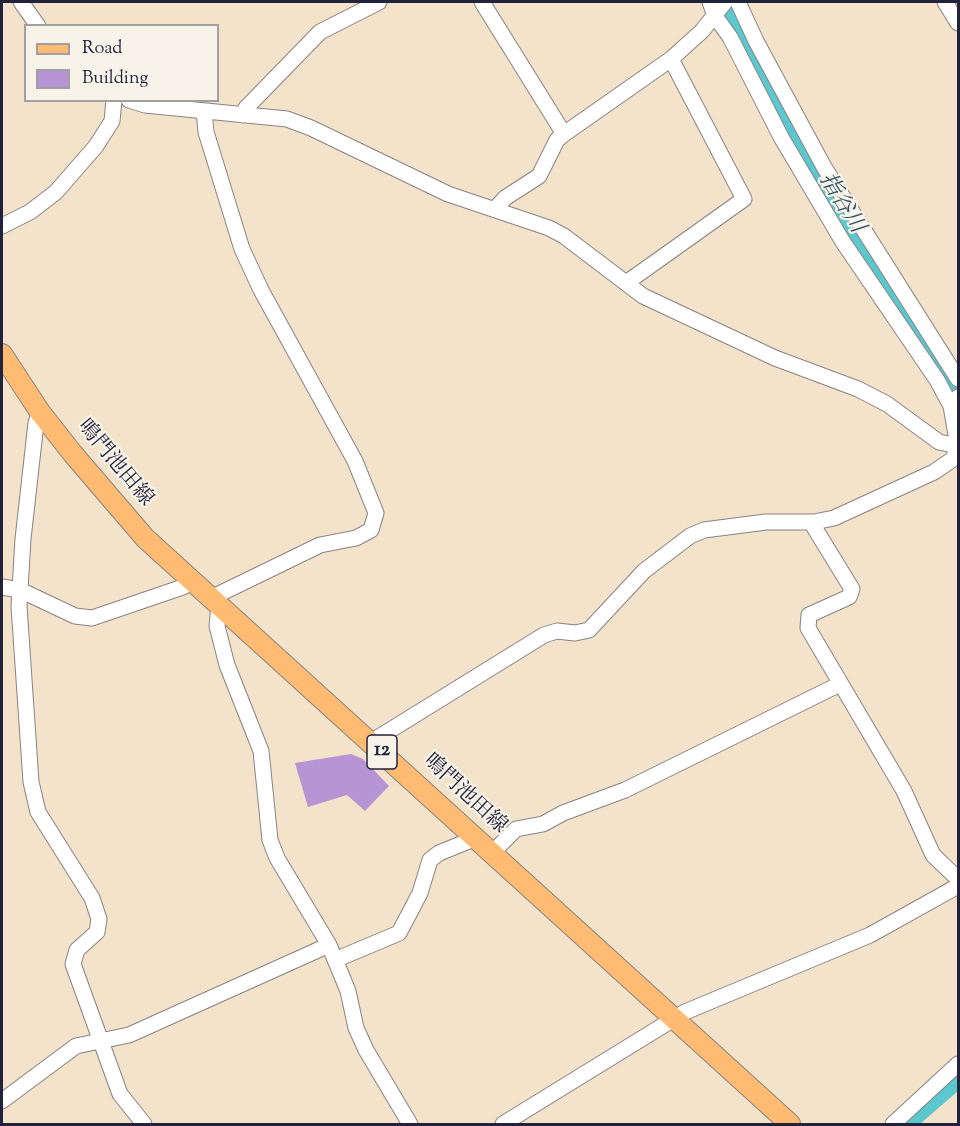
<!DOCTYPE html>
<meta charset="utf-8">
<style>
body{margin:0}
#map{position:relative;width:960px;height:1126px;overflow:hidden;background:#f3e3ca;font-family:"Sorts Mill Goudy",serif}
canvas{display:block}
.frame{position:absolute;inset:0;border:3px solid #22223b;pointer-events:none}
.legend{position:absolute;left:24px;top:24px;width:195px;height:78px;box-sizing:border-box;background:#f7f3e8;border:2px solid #a29fa3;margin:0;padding:8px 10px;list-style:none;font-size:18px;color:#22223b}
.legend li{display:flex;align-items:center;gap:12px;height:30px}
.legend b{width:30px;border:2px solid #a29fa3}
</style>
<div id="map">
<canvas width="960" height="1126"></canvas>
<div class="frame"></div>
<ul class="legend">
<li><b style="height:8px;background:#ffbb71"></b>Road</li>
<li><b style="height:16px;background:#b794d3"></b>Building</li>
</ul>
</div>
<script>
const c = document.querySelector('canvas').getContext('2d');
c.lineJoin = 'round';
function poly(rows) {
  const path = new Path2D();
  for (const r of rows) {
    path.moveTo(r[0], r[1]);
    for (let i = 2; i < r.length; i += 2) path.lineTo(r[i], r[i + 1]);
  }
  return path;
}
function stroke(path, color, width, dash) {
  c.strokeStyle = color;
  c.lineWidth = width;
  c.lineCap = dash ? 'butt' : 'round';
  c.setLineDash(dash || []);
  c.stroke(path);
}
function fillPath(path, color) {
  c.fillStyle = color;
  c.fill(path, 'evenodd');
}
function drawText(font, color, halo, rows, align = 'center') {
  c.font = font + ' "Sorts Mill Goudy","Noto Serif JP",serif';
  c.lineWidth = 4.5;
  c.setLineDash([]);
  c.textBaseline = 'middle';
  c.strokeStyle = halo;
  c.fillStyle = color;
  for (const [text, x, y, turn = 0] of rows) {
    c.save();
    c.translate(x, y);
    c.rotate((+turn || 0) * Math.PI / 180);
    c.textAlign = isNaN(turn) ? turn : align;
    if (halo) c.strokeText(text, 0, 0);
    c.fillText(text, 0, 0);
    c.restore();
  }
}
const river = poly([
 [726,2,783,112,830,192,944,373,958,405],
 [904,1124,958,1077]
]);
const building = poly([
 [351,754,363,759,389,786,365,811,347,795,308,807,295,763]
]);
const minor = poly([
 [21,2,38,26],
 [482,2,564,134],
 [710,2,715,16,730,37,781,137,843,242,937,380,951,406],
 [738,2,756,41,824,167,958,379],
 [945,2,958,23],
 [129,100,145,105,287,119,311,128,448,194,549,228,564,236,643,296,775,358,858,389,887,404,939,442,958,446],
 [204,111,206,132,242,249,261,290,355,461,376,513,371,530,356,538,320,545,211,598],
 [243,115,246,108,320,32,379,2],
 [495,209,505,198,539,176,557,140,564,134,671,59,702,31,725,2],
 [2,226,30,212,56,192,96,146,112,121,114,100],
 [626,283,744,199,671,59],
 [40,412,36,423,23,539,19,606,31,782,38,812,92,898,99,919,97,932,77,950,73,964,120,1094,144,1124],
 [814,522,814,527,852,589,849,597,809,615,808,628,904,791,933,855,958,879],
 [2,587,20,590,75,616,92,618,183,587,191,580],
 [219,606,217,626,227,665,261,751,270,840,277,858,329,945,348,991,356,1028,366,1050,410,1124],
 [371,742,544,635,557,631,575,633,589,630,644,571,690,536,704,530,766,522,814,522,834,518,934,472,953,459,958,446,951,406,958,397],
 [492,853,516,829,543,824,563,813,625,790,840,684],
 [335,960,399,933,420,893,430,860,439,853,476,838],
 [2,1101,76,1046,129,1035,329,945],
 [503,1124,685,1012,870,935,958,886],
 [893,1124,958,1064]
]);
const major = poly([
 [2,354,40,412,73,454,145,538,790,1124]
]);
const shields = [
 [382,752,30]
];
const shieldNames = [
 ["12",382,752]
];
const streetNames = [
 ["鳴門池田線",114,464,50],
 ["鳴門池田線",464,795,43]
];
const waterNames = [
 ["指谷川",840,204,58]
];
stroke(river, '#5bc8cf', 21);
fillPath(building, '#b794d3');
stroke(minor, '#8a8282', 17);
stroke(major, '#8a8282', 22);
stroke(minor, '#fff', 15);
stroke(major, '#ffbb71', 20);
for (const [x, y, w] of shields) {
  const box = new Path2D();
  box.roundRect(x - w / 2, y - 17, w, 34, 4.5);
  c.fillStyle = '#f7f3e8';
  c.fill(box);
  stroke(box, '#22223b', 1.5);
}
drawText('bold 20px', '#22223b', null, shieldNames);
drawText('21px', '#22223b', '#f7f3e8', streetNames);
drawText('italic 22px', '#335467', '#f7f3e8', waterNames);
</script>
